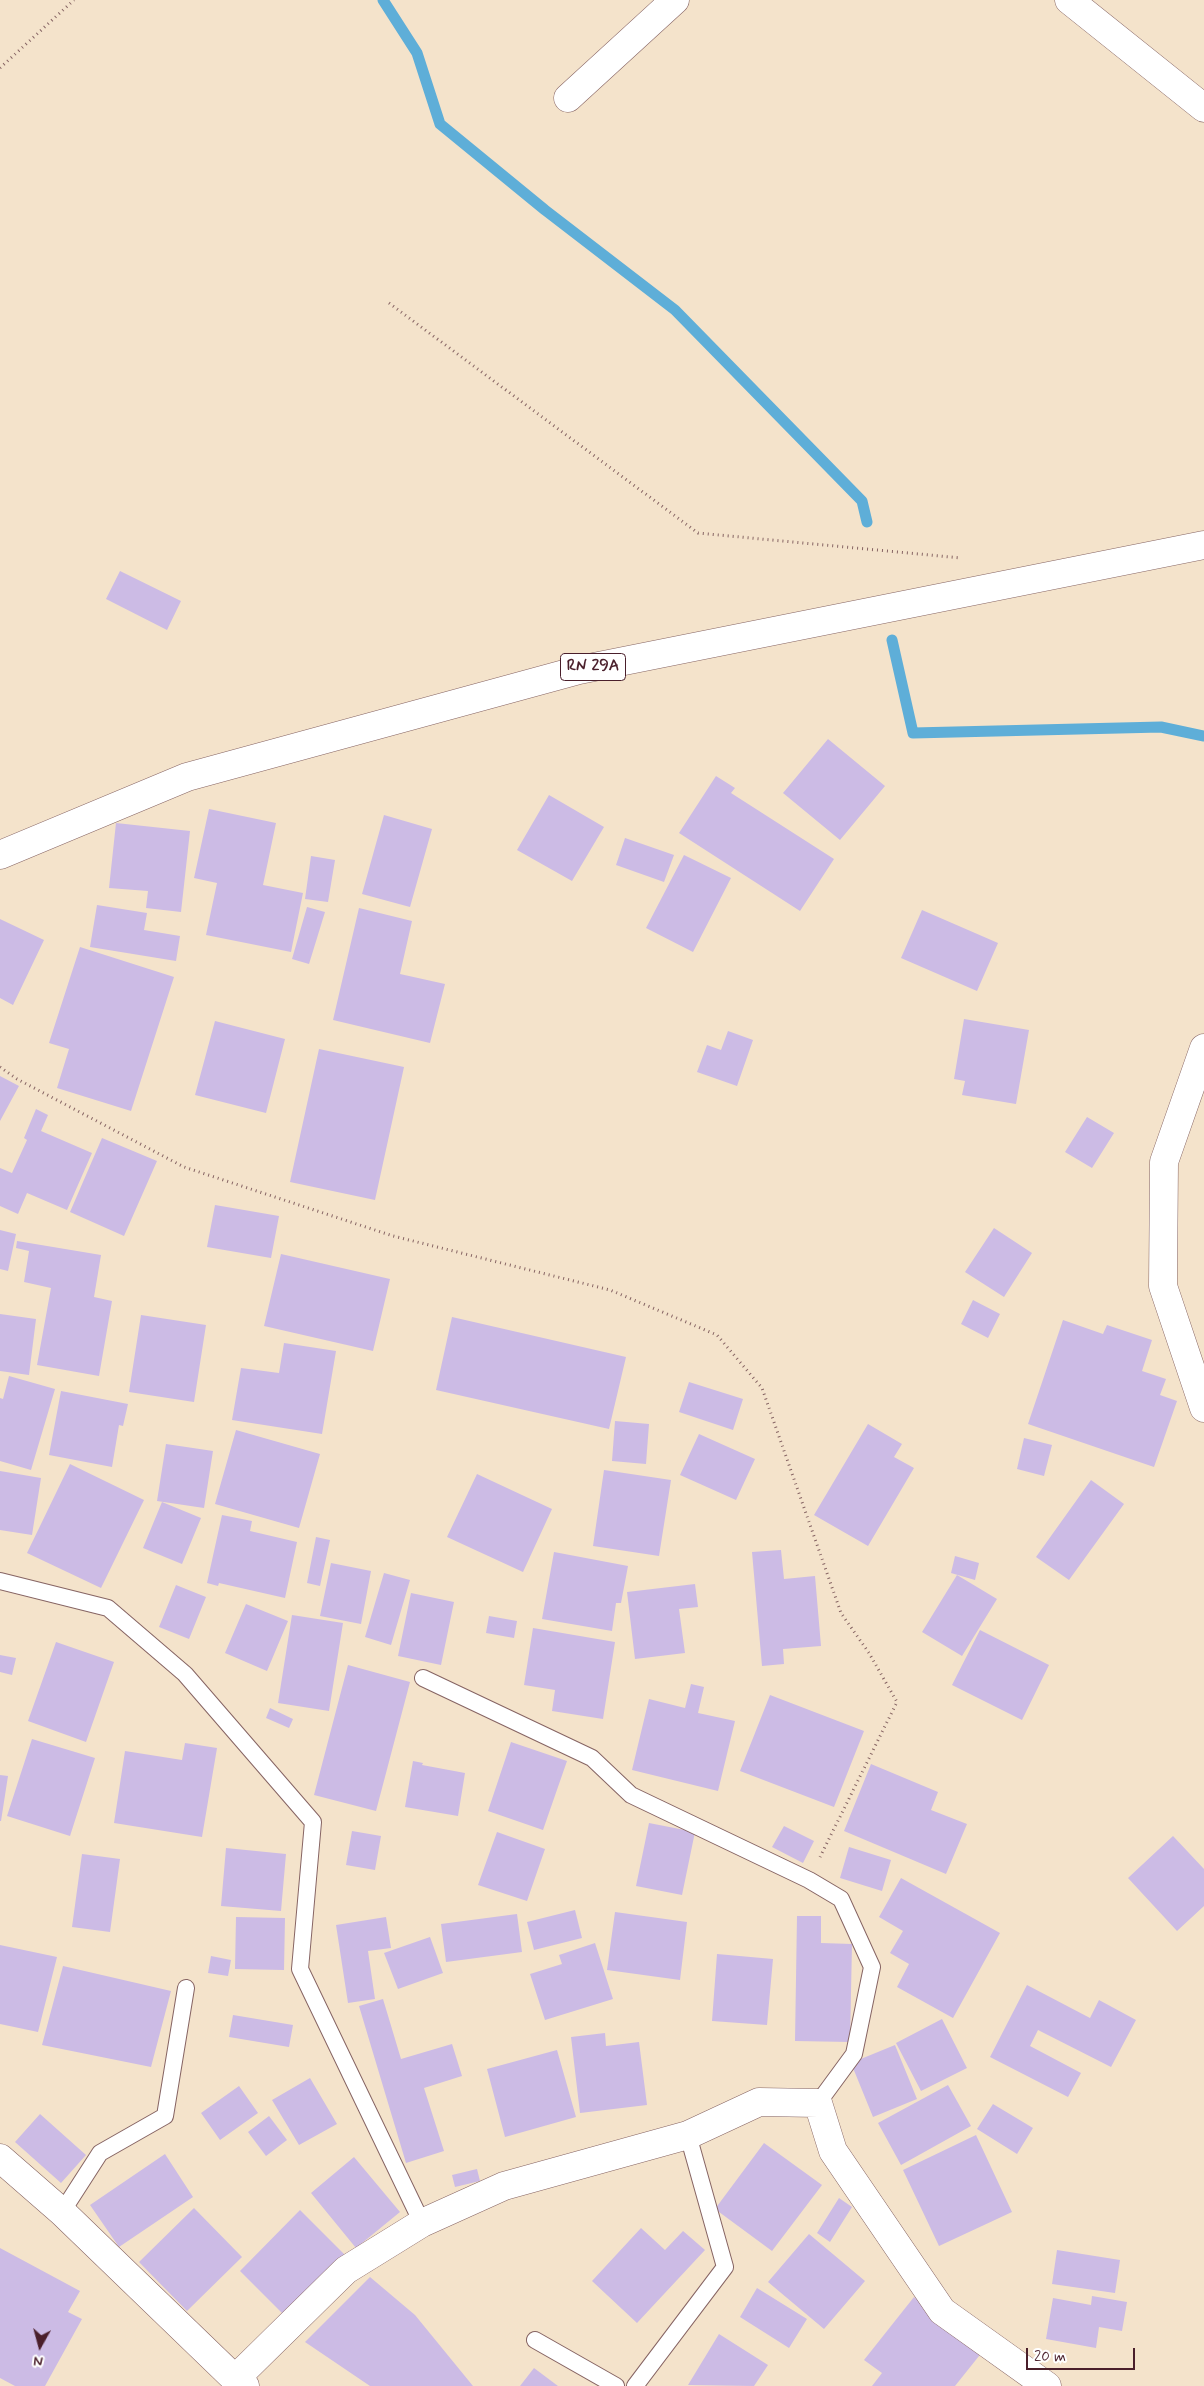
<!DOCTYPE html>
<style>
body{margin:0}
#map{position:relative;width:1204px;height:2386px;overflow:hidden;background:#f4e3cb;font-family:Mynerve,sans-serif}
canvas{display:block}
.north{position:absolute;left:15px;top:2321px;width:50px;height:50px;-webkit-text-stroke:4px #fff;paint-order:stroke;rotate:187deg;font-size:14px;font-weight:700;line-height:20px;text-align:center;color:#4a1f2b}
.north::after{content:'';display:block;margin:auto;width:18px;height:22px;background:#4a1f2b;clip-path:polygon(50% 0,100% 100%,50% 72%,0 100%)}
.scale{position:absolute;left:1026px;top:2348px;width:109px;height:22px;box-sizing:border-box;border:2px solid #4a1f2b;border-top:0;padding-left:6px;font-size:15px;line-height:18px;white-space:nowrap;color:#4a1f2b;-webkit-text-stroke:4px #fff;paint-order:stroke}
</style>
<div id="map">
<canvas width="1204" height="2386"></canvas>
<div class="north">N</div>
<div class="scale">20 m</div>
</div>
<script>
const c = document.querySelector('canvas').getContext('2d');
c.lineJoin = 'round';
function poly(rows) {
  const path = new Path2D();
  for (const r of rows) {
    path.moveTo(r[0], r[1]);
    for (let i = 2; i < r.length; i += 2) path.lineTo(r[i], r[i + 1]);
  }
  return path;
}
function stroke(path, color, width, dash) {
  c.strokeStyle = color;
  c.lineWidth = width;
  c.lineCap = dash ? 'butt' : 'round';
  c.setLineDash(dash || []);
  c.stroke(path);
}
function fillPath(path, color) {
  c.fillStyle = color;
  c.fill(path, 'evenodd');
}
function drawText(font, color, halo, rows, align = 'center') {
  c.font = font + ' Mynerve,sans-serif';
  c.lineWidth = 4;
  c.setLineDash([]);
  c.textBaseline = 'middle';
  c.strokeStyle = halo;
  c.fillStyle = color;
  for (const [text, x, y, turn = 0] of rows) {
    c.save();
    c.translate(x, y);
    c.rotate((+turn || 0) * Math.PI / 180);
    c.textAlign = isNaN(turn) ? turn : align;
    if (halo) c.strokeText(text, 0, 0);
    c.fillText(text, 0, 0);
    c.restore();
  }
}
const stream = poly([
 [383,0,417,53,440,124,545,210,675,310,862,501,867,522],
 [892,640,913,733,1161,727,1204,736]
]);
const building = poly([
 [120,571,181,601,167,630,106,599],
 [828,739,885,786,840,840,783,793],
 [716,776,735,788,731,793,834,859,800,911,679,833],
 [549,795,604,827,572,881,517,850],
 [209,809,276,823,263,885,303,893,291,952,206,935,217,883,194,878],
 [384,815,432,829,410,907,362,894],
 [116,823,190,831,181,912,146,908,148,891,109,888],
 [625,838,674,855,664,882,616,865],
 [684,855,731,878,693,952,646,928],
 [311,856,335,860,328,902,305,899],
 [97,905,147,913,144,930,180,936,176,961,90,947],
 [307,907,325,912,309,964,292,959],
 [359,908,412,921,400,974,445,984,430,1043,333,1020],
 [922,910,998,943,977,991,901,958],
 [0,919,44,940,13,1005,0,998],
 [80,947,174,977,131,1111,57,1088,69,1049,49,1043],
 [964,1019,1029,1030,1016,1104,962,1095,965,1081,954,1079],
 [215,1021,285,1039,266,1113,195,1095],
 [728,1031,753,1040,737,1086,697,1072,707,1045,721,1050],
 [319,1049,404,1067,375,1200,290,1182],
 [0,1076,19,1086,0,1121],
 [36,1109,48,1115,41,1131,92,1153,67,1210,27,1193,18,1214,0,1206,0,1168,12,1173,27,1140,24,1138],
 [1087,1117,1114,1133,1092,1168,1065,1152],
 [102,1138,157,1161,124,1236,70,1212],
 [215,1205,279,1216,271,1258,207,1247],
 [994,1228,1032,1253,1004,1297,965,1272],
 [0,1230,16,1234,8,1271,0,1269],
 [17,1241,101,1255,94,1297,112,1301,99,1376,37,1365,51,1288,24,1282,29,1251,16,1248],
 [281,1254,390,1279,373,1351,264,1326],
 [973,1300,1000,1314,988,1338,961,1324],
 [0,1314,36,1319,29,1375,0,1371],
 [141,1315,206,1325,194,1402,129,1392],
 [452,1317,626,1357,609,1429,436,1390],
 [1063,1320,1103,1334,1107,1325,1152,1340,1142,1371,1166,1379,1160,1395,1177,1401,1154,1467,1028,1424],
 [284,1343,336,1351,322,1434,232,1420,241,1368,279,1373],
 [9,1376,55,1389,31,1470,0,1461,0,1398,3,1399],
 [689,1382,743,1399,733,1430,679,1412],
 [61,1391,128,1404,123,1426,119,1425,112,1467,49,1455],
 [615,1421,649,1424,646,1464,612,1461],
 [868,1424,902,1444,894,1457,914,1468,868,1546,814,1515],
 [236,1430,320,1454,299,1528,215,1504],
 [699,1434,755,1459,736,1500,680,1475],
 [1024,1438,1052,1445,1044,1476,1017,1469],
 [166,1444,213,1451,204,1508,157,1501],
 [70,1464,144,1500,101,1588,27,1553],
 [604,1470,671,1480,659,1556,593,1546],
 [0,1471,41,1478,32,1535,0,1530],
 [477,1474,552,1509,523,1572,447,1537],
 [1091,1480,1124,1504,1069,1580,1036,1557],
 [162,1502,201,1518,182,1564,143,1548],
 [222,1515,252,1521,250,1531,297,1542,285,1598,219,1583,218,1586,207,1583],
 [316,1537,330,1540,320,1586,307,1583],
 [781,1550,784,1579,815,1576,821,1646,783,1649,784,1664,762,1666,752,1552],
 [554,1552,628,1566,621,1603,616,1603,612,1631,542,1619],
 [955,1556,979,1563,975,1580,951,1573],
 [331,1563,371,1571,361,1624,320,1616],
 [384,1573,410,1580,391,1645,365,1637],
 [957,1575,997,1599,962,1656,922,1632],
 [695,1584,698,1607,679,1609,685,1653,635,1659,627,1592],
 [176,1585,206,1597,189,1639,159,1627],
 [411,1593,454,1602,441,1665,398,1656],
 [246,1604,288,1621,267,1671,225,1653],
 [292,1615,343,1623,329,1711,278,1703],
 [489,1616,517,1621,514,1638,486,1633],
 [533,1628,615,1642,603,1719,552,1711,555,1690,524,1685],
 [980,1630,1049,1665,1022,1720,952,1685],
 [56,1642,114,1662,86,1742,28,1721],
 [0,1655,16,1658,12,1675,0,1672],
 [348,1665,410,1682,376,1811,314,1795],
 [691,1684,704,1687,698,1713,735,1721,718,1791,632,1770,649,1699,685,1708],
 [770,1695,864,1731,834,1807,740,1771],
 [270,1708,293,1719,289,1728,266,1718],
 [32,1739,95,1758,70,1836,7,1816],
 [511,1742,567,1761,543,1830,488,1811],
 [185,1743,217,1748,202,1837,114,1823,125,1751,182,1760],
 [413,1761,423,1763,422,1765,465,1773,458,1816,405,1807],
 [871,1764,938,1792,931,1810,967,1824,946,1874,844,1831],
 [0,1775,8,1776,1,1821,0,1821],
 [649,1823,695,1832,682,1895,636,1886],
 [784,1826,814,1841,803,1863,772,1847],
 [352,1831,381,1836,375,1870,346,1865],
 [497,1832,545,1849,527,1901,478,1885],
 [1173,1836,1204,1869,1204,1906,1177,1931,1128,1878],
 [849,1847,891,1860,882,1891,840,1878],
 [226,1848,286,1854,281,1911,221,1906],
 [82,1854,120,1859,110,1932,72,1927],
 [901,1878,1000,1933,953,2018,897,1987,909,1964,890,1953,903,1931,879,1917],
 [575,1910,582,1938,534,1950,527,1922],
 [615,1912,687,1922,680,1980,607,1970],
 [517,1914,522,1952,446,1962,441,1924],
 [797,1916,821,1916,821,1943,852,1944,850,2042,795,2041],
 [236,1917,285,1918,284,1970,235,1969],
 [386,1917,391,1948,368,1951,375,1999,348,2003,336,1925],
 [430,1937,443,1973,398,1989,384,1953],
 [595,1943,613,1999,545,2020,530,1974,562,1964,559,1955],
 [0,1945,57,1957,38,2032,0,2024],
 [717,1954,773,1959,767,2025,712,2021],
 [211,1956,231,1960,228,1976,208,1973],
 [63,1966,171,1991,151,2067,42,2045],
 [1027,1985,1090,2018,1099,2000,1136,2020,1111,2067,1038,2030,1030,2046,1081,2073,1068,2097,990,2057],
 [383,1999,401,2059,452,2044,462,2076,424,2088,444,2151,406,2163,359,2006],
 [233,2015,293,2025,289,2047,229,2037],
 [942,2019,967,2068,921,2091,896,2043],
 [605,2033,606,2046,639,2042,647,2105,580,2113,571,2037],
 [895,2045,917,2099,873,2117,851,2063],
 [557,2050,576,2117,505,2137,487,2069],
 [310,2078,337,2124,299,2145,272,2100],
 [948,2085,971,2126,901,2165,878,2123],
 [239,2086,258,2113,220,2140,201,2113],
 [993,2104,1033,2128,1017,2154,977,2129],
 [40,2114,86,2155,61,2183,15,2142],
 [269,2116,287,2140,266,2156,248,2132],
 [976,2135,1012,2212,939,2246,903,2170],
 [764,2143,822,2185,772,2251,715,2209],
 [165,2154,193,2197,119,2247,90,2205],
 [354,2157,400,2212,356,2248,311,2193],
 [477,2169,480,2181,455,2187,452,2175],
 [839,2198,852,2207,830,2242,817,2233],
 [194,2208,242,2257,187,2311,139,2262],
 [300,2210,347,2257,286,2317,240,2271],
 [641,2228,665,2250,683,2231,705,2250,637,2323,592,2281],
 [809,2234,865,2281,824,2329,768,2282],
 [0,2248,80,2291,68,2312,82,2319,45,2386,15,2386,0,2378],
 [1057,2250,1120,2260,1115,2293,1052,2284],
 [370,2277,415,2315,473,2386,370,2386,305,2342],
 [757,2288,807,2319,789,2348,740,2317],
 [1092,2296,1127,2302,1122,2331,1099,2327,1096,2348,1046,2339,1053,2298,1091,2305],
 [914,2297,983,2351,955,2386,872,2386,882,2373,864,2360],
 [719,2334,768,2365,754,2386,688,2385],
 [534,2368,558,2386,520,2386]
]);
const path = poly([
 [0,68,74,0],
 [389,303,698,533,961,558],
 [0,1067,17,1079,184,1167,393,1236,610,1290,717,1335,762,1388,841,1613,869,1653,897,1702,820,1857]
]);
const service = poly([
 [0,1581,108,1608,185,1674,313,1822,300,1969,422,2223],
 [423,1678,592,1758,631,1795,809,1880,841,1899,872,1967,854,2054,818,2103],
 [62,2212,100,2153,165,2116,186,1988],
 [535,2340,616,2386],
 [635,2386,725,2267,688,2135]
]);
const minor = poly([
 [1069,0,1204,108],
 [568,98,675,0],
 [235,2379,346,2270,422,2223,504,2186,688,2135,759,2102,818,2103,833,2151,942,2311,1047,2386]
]);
const tertiary = poly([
 [1204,1048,1164,1162,1163,1286,1204,1408]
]);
const secondary = poly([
 [0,2158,62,2212,235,2379,245,2386]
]);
const primary = poly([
 [0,855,187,777,579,670,1204,545]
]);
const shields = [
 [593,667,65]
];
const shieldNames = [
 ["RN 29A",593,667]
];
stroke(stream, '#5eaed8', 11);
fillPath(building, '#ccbbe5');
stroke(service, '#866463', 18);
stroke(minor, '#866463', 29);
stroke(tertiary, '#866463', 29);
stroke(secondary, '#866463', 29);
stroke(primary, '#866463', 29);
stroke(path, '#866463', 3, [1, 4]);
stroke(service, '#fff', 16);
stroke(minor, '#fff', 28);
stroke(tertiary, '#fff', 28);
stroke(secondary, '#fff', 28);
stroke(primary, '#fff', 28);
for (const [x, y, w] of shields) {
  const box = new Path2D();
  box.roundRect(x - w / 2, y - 13.5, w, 27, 4);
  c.fillStyle = '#fff';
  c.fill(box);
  stroke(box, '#4a1f2b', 1);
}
drawText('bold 16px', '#4a1f2b', null, shieldNames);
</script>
